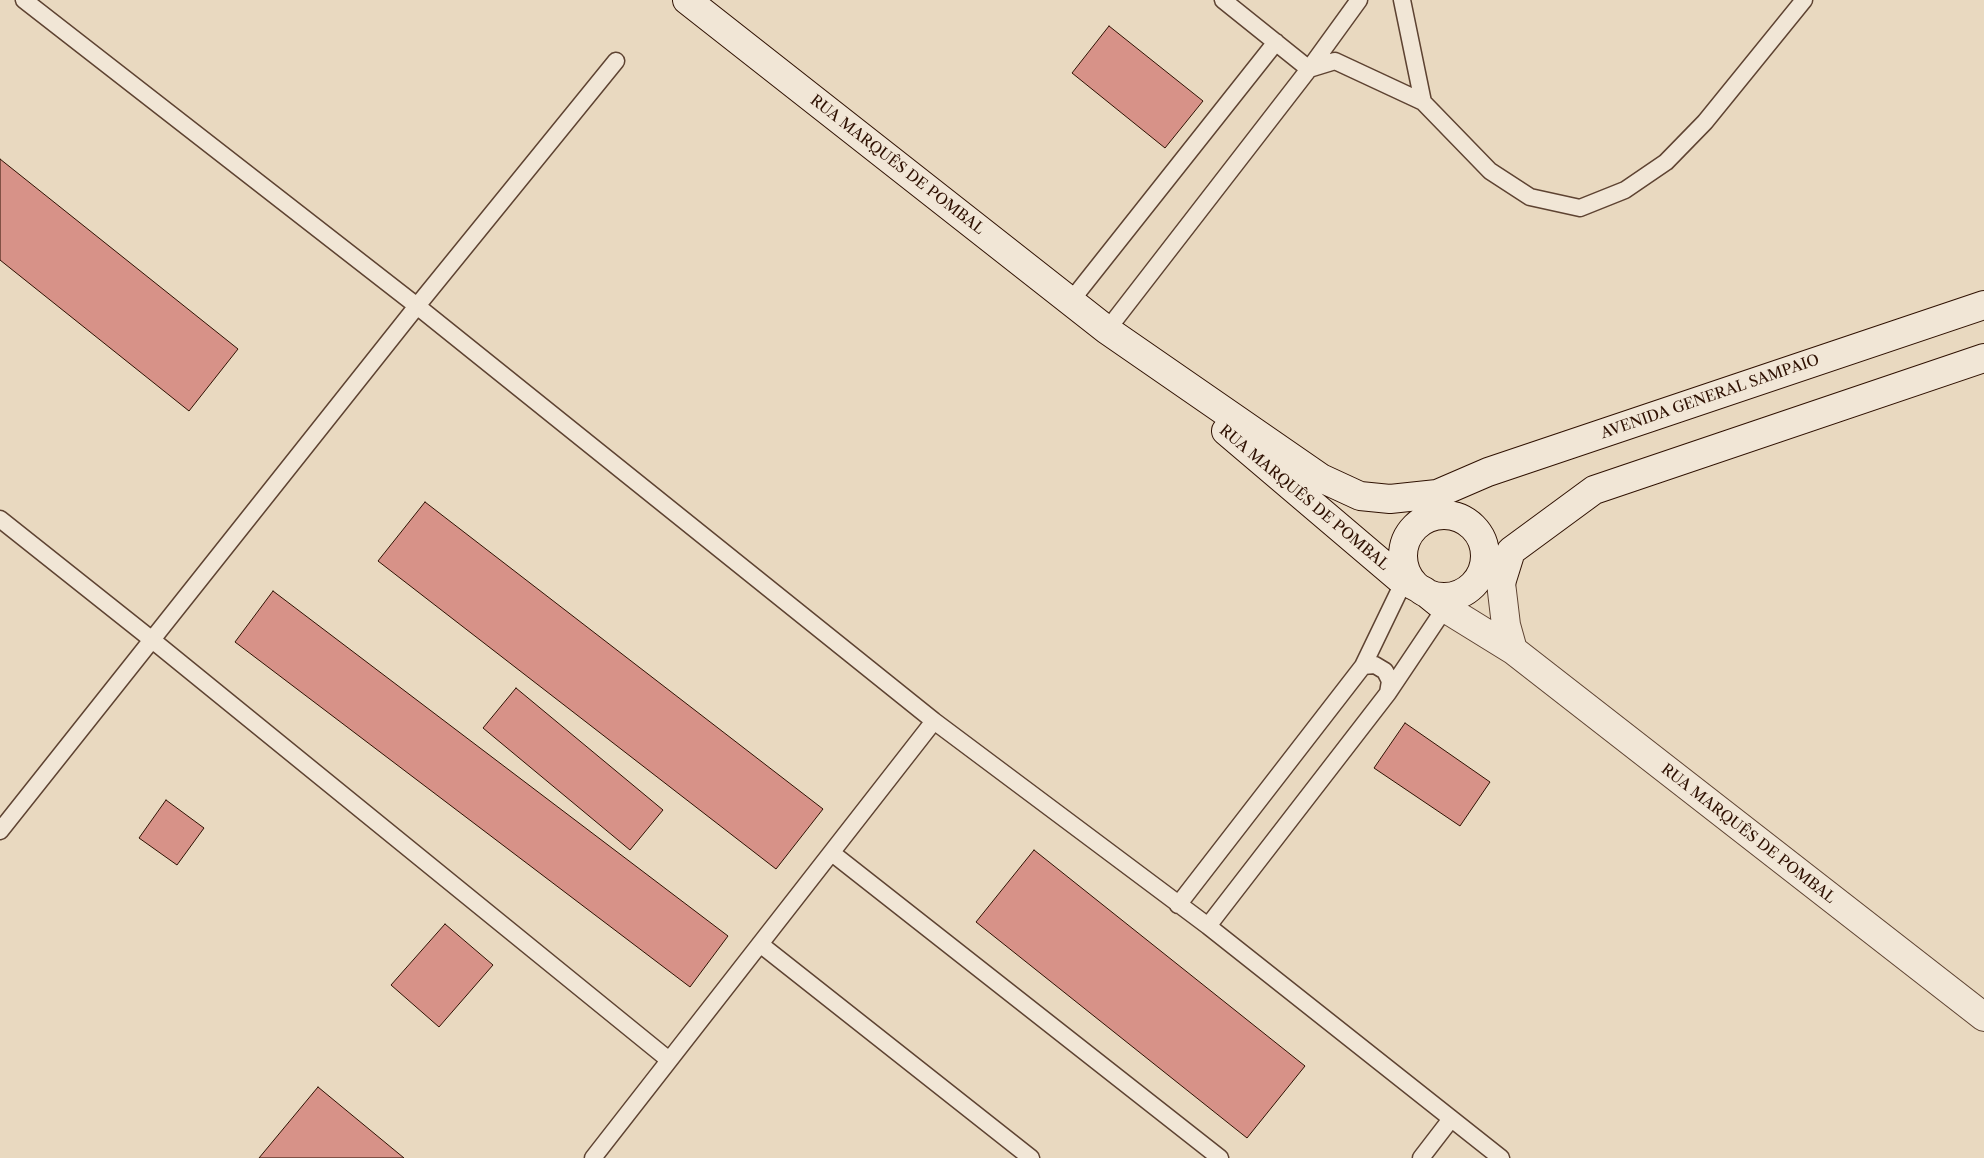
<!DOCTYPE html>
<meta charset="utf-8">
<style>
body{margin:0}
canvas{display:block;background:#e9d9c0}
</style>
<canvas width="1984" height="1158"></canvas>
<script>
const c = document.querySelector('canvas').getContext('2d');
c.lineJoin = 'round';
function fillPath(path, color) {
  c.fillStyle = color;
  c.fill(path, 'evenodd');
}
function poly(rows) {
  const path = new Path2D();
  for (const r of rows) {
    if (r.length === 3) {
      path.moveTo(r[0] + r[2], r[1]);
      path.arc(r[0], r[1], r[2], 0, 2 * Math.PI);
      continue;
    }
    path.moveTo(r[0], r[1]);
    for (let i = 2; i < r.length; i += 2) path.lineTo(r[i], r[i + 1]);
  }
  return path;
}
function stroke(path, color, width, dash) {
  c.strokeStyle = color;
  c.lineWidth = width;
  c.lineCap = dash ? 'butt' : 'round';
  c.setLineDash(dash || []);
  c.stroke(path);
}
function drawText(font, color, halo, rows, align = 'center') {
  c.font = font + ' "Libre Caslon Text",serif';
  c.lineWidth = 4.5;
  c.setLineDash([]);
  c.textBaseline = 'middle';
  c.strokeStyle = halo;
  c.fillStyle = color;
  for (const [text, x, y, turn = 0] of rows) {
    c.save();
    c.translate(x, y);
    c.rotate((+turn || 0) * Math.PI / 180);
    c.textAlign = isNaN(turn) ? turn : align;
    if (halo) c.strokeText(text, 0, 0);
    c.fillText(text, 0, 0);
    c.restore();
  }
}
const building = poly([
 [1109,26,1203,101,1165,148,1072,73,1109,26],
 [0,159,238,349,189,411,0,260,0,159],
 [425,502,823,809,776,869,378,561,425,502],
 [273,591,728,936,690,987,235,642,273,591],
 [516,688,663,810,630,850,483,728,516,688],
 [1405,723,1490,782,1460,826,1374,768,1405,723],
 [166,800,204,828,177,865,139,838,166,800],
 [1034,850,1305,1066,1247,1138,976,922,1034,850],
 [445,924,493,965,439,1027,391,985,445,924],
 [318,1087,404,1158,259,1158,318,1087]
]);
const lane = poly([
 [1223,0,1309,69],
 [1402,0,1423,102],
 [616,61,417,306,934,721,1208,926,1501,1158],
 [1309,69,1335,61,1423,102,1490,171,1530,197,1580,208,1625,190,1666,162,1705,122,1804,0],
 [1070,302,1276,42],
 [1107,330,1309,69,1359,0],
 [0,519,151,639,669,1060],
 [1363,666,1375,665,1385,671,1390,681,1388,693],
 [0,831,417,306,24,0],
 [832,853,1220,1158],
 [1178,905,1363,666,1404,581],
 [1208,926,1388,693,1445,608],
 [760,944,1031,1158],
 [593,1158,934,721],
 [1421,1158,1451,1119]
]);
const street = poly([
 [1501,583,1506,625,1513,650],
 [1445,608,1513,650,1984,1017]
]);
const secondary = poly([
 [687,0,1107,330,1321,478,1360,496,1390,499,1437,494,1488,472,1984,305],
 [1226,431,1399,578,1424,591,1445,608,1454,596],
 [1444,556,41],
 [1501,583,1511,551,1594,490,1984,358]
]);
const streetNames = [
 ["RUA MARQUÊS DE POMBAL",897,165,38],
 ["AVENIDA GENERAL SAMPAIO",1710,397,-19],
 ["RUA MARQUÊS DE POMBAL",1304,498,40],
 ["RUA MARQUÊS DE POMBAL",1748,834,38]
];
fillPath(building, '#d79288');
stroke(building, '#2f1102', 1);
stroke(lane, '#5e4332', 19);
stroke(street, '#5e4332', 30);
stroke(secondary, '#2f1102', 30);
stroke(lane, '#f1e6d6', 16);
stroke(street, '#f1e6d6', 28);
stroke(secondary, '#f1e6d6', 28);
drawText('15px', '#2f1102', '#f1e6d6', streetNames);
</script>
